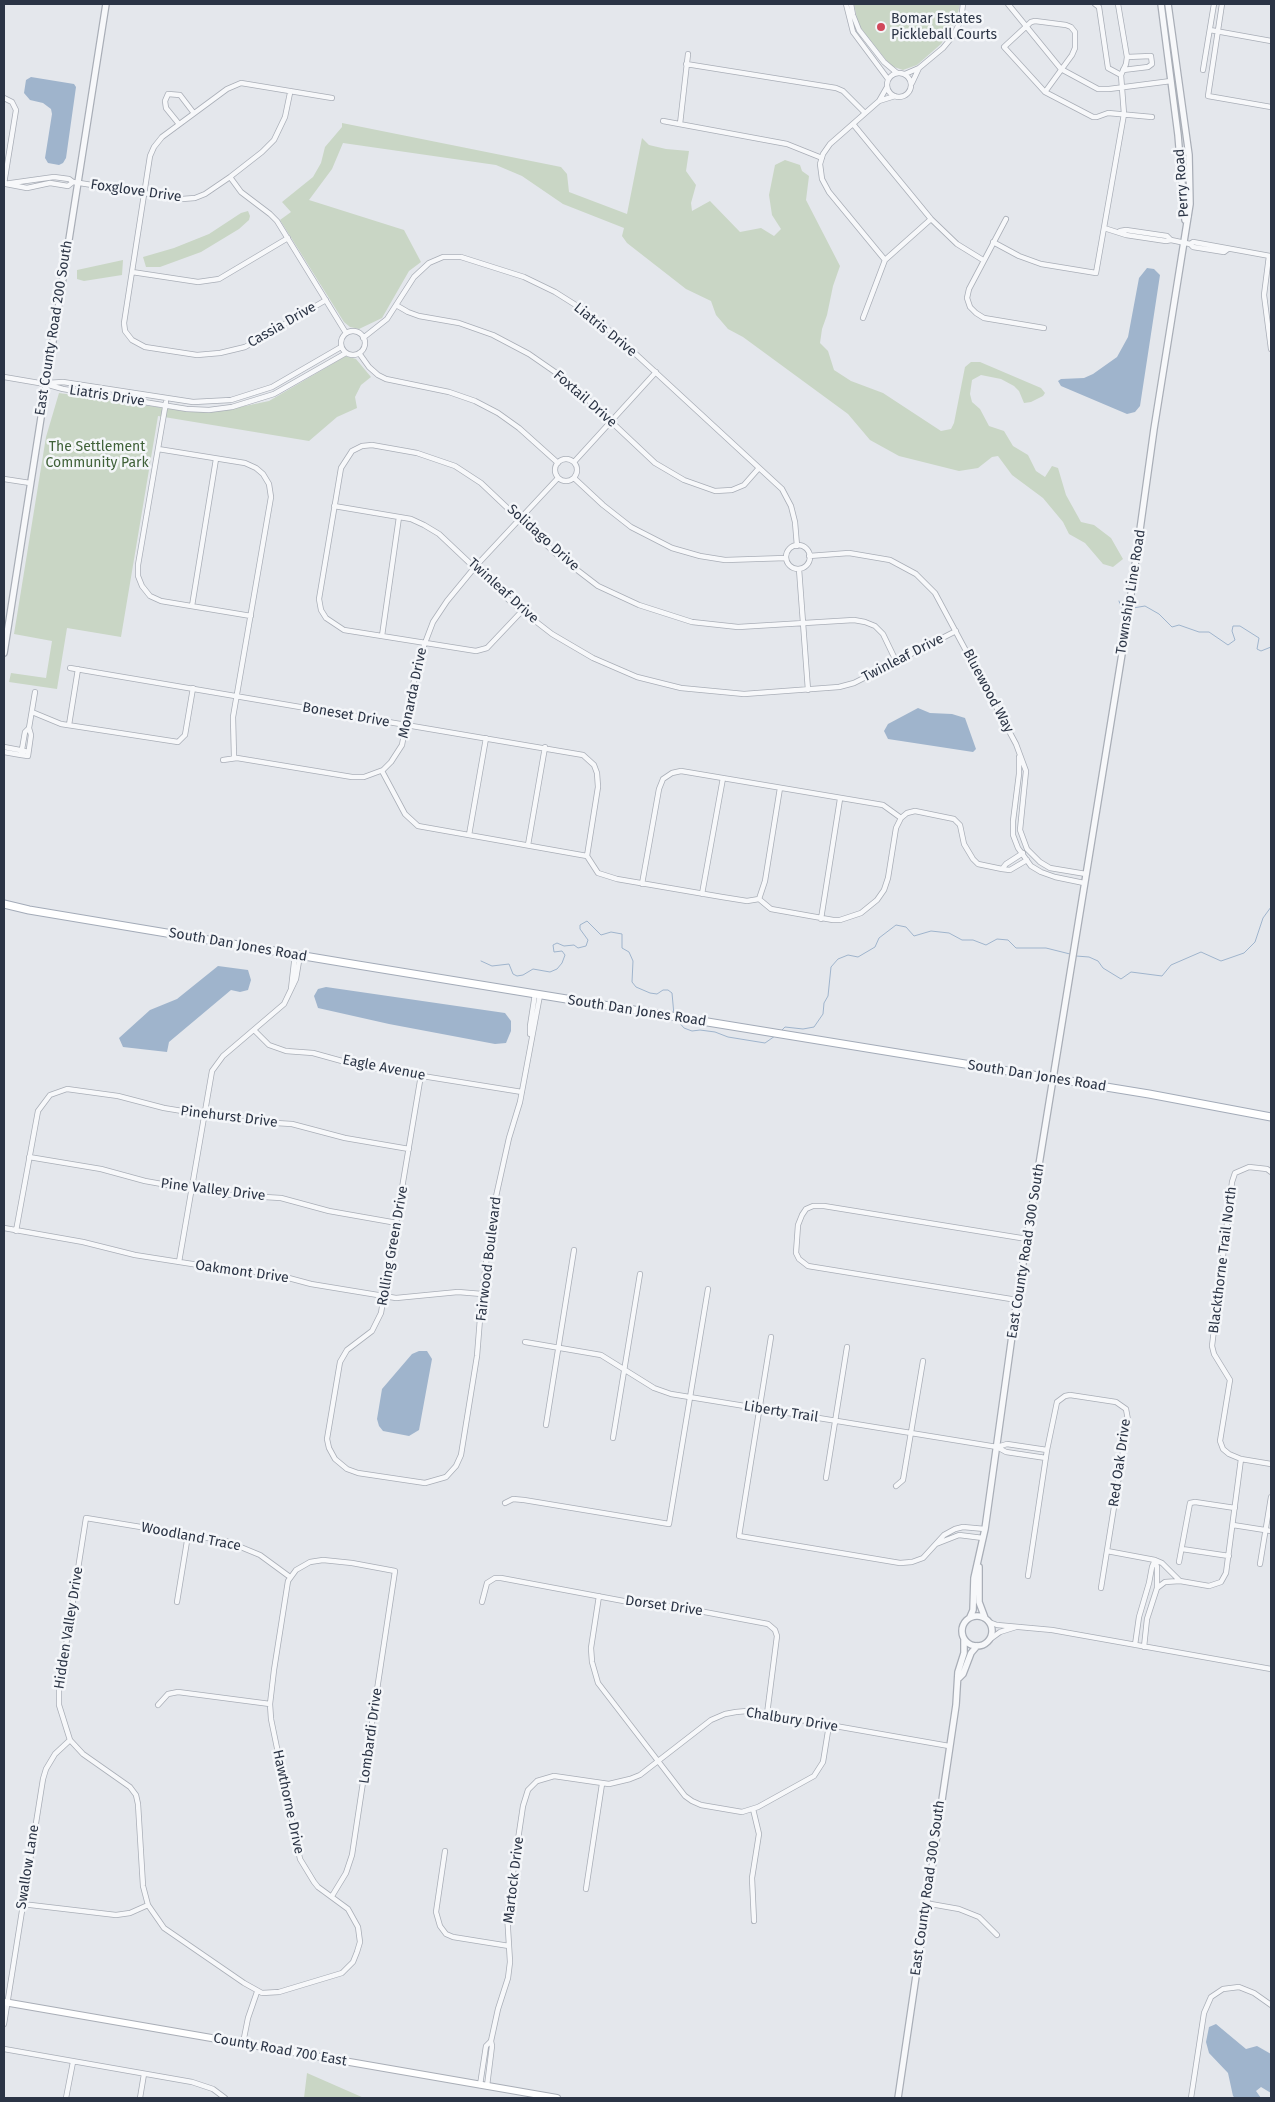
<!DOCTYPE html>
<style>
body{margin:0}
#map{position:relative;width:1275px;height:2102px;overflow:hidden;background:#e4e7ec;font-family:"Fira Sans",sans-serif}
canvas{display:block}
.frame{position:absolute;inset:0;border:5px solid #2b3445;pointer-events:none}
</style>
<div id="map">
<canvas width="1275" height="2102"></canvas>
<div class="frame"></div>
</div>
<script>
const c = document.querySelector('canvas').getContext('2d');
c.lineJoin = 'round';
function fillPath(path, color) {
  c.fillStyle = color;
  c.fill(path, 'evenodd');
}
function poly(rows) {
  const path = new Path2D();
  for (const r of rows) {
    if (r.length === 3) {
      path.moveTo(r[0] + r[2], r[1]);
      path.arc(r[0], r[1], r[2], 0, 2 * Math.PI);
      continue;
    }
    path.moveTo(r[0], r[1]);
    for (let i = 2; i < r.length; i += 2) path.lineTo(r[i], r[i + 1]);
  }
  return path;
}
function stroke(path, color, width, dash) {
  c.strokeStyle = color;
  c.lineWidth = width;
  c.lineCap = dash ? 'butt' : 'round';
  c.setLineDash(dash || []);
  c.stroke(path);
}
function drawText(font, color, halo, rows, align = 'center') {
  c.font = font + ' "Fira Sans",sans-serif';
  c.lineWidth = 5;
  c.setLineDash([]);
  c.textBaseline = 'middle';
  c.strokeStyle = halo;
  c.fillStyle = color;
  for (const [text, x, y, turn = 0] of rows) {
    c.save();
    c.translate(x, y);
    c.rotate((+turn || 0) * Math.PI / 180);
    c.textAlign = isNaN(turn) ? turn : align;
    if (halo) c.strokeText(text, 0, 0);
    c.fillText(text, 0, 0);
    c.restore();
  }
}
const green = poly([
 [854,4,960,4,956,21,941,44,917,65,903,70,891,66,866,35,858,24],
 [342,123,561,167,567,174,569,192,627,214,642,138,649,145,666,149,689,151,686,171,696,185,691,203,692,211,710,201,740,232,761,228,774,236,781,229,772,215,769,195,775,165,785,160,800,165,802,171,809,176,806,200,840,266,833,286,827,315,822,329,820,343,828,351,834,370,851,381,883,393,941,431,951,429,954,423,965,367,971,362,980,362,1041,388,1045,393,1043,396,1031,402,1024,403,1019,391,1014,386,1001,379,981,375,972,380,970,394,972,402,980,409,989,426,1004,431,1013,446,1028,455,1036,471,1045,477,1052,466,1058,468,1066,495,1081,522,1094,525,1111,538,1123,559,1113,567,1103,564,1085,543,1069,534,1063,522,1043,498,1012,475,998,456,992,457,978,468,959,471,899,456,870,440,848,414,743,337,728,329,716,315,711,301,686,289,627,243,622,236,624,228,563,204,522,176,496,165,343,143,332,169,309,200,404,230,421,262,409,271,382,318,359,329,350,327,344,322,280,220,291,212,282,202,313,177,321,163,325,147,342,127],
 [248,211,250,216,249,220,239,229,201,252,160,267,146,267,143,257,174,248,209,234,241,213],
 [123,260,122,275,84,281,77,279,77,270],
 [346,356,356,359,371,377,361,385,355,397,357,408,337,417,309,441,158,416,121,637,67,628,57,689,9,682,11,673,46,678,52,641,14,634,46,437,59,393,185,411,221,411,269,401],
 [307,2073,364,2098,304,2098]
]);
const water = poly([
 [31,77,74,84,76,87,66,158,63,163,59,165,48,163,45,158,52,114,51,109,43,103,30,100,24,93,26,80],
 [1147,268,1154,269,1160,275,1140,406,1135,412,1127,414,1061,386,1058,381,1061,379,1084,378,1093,374,1117,357,1128,337,1139,278],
 [918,708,930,713,952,714,965,718,976,749,973,752,888,739,884,731,888,724],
 [218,966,248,970,251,980,248,990,240,992,231,990,169,1042,167,1052,123,1047,119,1038,150,1010,177,999],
 [326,987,505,1013,511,1021,511,1031,506,1043,495,1044,389,1024,318,1008,314,996,318,989],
 [419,1351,427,1351,432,1359,419,1430,409,1436,383,1431,379,1426,377,1419,382,1389,412,1354],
 [1216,2024,1246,2049,1257,2046,1271,2054,1271,2093,1261,2087,1256,2091,1261,2098,1235,2098,1233,2096,1228,2073,1209,2053,1206,2042,1209,2027]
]);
const stream = poly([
 [1119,601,1121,607,1126,609],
 [1133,608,1145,606,1159,614,1172,627,1179,625,1199,632,1209,632,1228,645,1235,640,1232,631,1233,626,1240,626,1259,638,1257,649,1261,651,1271,647],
 [1076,956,1089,957,1098,961,1103,968,1121,979,1131,972,1162,976,1171,965,1201,952,1221,961,1244,953,1255,942,1263,918,1271,907],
 [481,961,492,966,509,964,513,974,517,976,523,975,533,969,550,972,557,969,562,963,565,955,562,951,554,952,553,945,557,943,564,946,574,945,578,948,586,946,588,940,580,929,580,925,587,921,601,935,611,932,622,934,622,948,629,952,633,961,632,982,636,987,650,993,657,994,663,990,668,990,672,993,674,1015],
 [677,1020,684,1028,692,1031,700,1030,715,1032,728,1037,765,1043,775,1036],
 [782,1030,785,1027,803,1029,814,1027,823,1014,824,1003,828,996,831,967,838,959,848,955,858,957,875,947,879,938,896,925,906,927,914,936,931,931,949,933,962,940,973,940,986,945,997,939,1008,940,1016,948,1046,948,1070,954]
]);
const minor = poly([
 [846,4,853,32,888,79],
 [851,4,853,15,859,30,884,62,897,73],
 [1008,4,1061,69,1098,89,1109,89,1171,81],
 [1095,4,1099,7,1108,68,1121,75],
 [1222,4,1208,96,1271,107],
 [1210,30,1271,41],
 [686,64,836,88,843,91,865,113],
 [919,68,943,48,953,36,961,20,963,4],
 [1123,70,1148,67,1152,64,1151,56,1127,57],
 [1203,70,1214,4],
 [899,85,12],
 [905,74,919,68,912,83],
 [887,87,879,101,895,96],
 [1045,92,1072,55,1075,48,1075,32,1071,27,1066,25,1035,21,1031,22,1004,47,1045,92,1093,117,1097,117,1108,113,1152,117],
 [4,98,12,102,16,110,4,184],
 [879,101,830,144,823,154,820,164,822,179,829,192,885,260],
 [663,121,787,144,822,158],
 [179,124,166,108,165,101,168,94,180,95,193,112],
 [680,124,688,54],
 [853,124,931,219,957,244,983,260],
 [230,177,241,192,270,214,277,221,346,333],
 [4,184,54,177,69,179,73,182,182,199,195,198,205,194,230,177,262,152,274,140,285,117,290,93],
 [6,184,27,188,50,183,68,186,73,182],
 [1006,219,969,289,967,298,970,307,976,313,984,318,1044,328],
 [1104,228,1126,235,1166,241,1171,240,1167,236,1126,230,1120,231],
 [1171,240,1190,244,1193,247,1224,252,1228,249],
 [993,242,1019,256,1041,264,1096,273,1124,114,1121,75,1126,64,1127,57,1118,4],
 [1190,244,1193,242,1270,256],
 [1269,256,1264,295,1271,349],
 [132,272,198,282,219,279,288,238],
 [326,300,245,347,220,353,197,355,145,347,132,340,125,331,124,323,150,156,154,147,162,137,227,89,241,83,332,98],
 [396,305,408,312,419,316,459,323,493,335,529,354,568,381,655,463,684,480,715,491,732,490,744,485,759,468],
 [863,318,885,260,931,219],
 [353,343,12],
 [363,338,387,319,414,277,429,263,443,257,461,257,524,277,555,292,582,309,614,334,782,489,791,506,795,522,797,546],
 [359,353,369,367,378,375,386,379,449,392,475,401,498,413,519,428,558,463],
 [4,377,45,384,63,389,187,409,209,410,232,407,274,394,346,353],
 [47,383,63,382,193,402,231,400,272,387,341,347],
 [166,402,138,565,138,576,142,586,150,596,161,601,251,616],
 [158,449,245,463,256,468,263,474,269,484,271,497,233,717,234,757],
 [566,470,11],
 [574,462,656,372],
 [574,478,603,505,631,527,672,548,700,556,725,560,786,558],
 [4,479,30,483],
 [334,506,411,519,424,525,439,534,512,603,552,634,593,658,637,677,681,688,744,694,839,687,854,683,956,631],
 [798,557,12],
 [809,556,849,553,890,560,916,574,935,593,1016,744,1026,771,1020,830,1027,849,1040,862,1050,868,1086,874],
 [799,569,808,690],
 [192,606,216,459],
 [522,611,487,648,476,651,344,630,326,618,321,610,319,599,341,468,352,451,362,446,372,445,417,453,455,466,481,483,555,553,598,586,639,605,692,622,738,627,854,620,865,622,875,626,883,634,896,661],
 [382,636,399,517],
 [70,668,583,755,594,765,597,773,598,787,587,856,598,873,617,879,722,897,747,901,759,899],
 [32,712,61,724,178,742,185,735,193,688],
 [69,725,78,669],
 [29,728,35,692],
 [4,747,25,751],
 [4,752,21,755,28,756,31,735,29,728,25,732,21,755],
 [1019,757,1019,774,1013,821,1013,835,1018,848,1031,866,1041,872,1055,877,1084,883],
 [223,760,237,758,352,777,364,777,383,770,391,762,402,745,417,664,433,622,447,601,475,567,558,478],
 [382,771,405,814,418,826,587,856],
 [469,835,486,738],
 [528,845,545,747],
 [1023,853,1006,864,1002,869,1010,870,1027,860],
 [642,884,659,789,663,779,672,773,681,771,883,805,901,818],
 [702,894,723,778],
 [759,899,771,909,833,920,840,920,861,913,877,900,884,890,888,878,896,828,901,818,907,813,915,811,954,819,960,825,964,844,973,859,978,864,1002,869],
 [759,899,765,881,780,788],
 [821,919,840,799],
 [291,989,295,954],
 [254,1030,269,1045,286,1051,313,1053,360,1066,522,1092],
 [530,1034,530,1026,535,994],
 [421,1075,381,1313,372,1331,347,1350,340,1362,327,1439,329,1448,335,1459,347,1469,358,1473,425,1483,446,1477,456,1466,461,1455,477,1356,482,1294,493,1210,509,1138,520,1102,540,995],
 [29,1157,101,1169,145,1181,184,1188,231,1195,281,1198,329,1211,397,1223],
 [1271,1172,1267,1169,1249,1167,1235,1173,1232,1182,1212,1346,1214,1354,1230,1380,1220,1441,1223,1449,1229,1454,1241,1459,1271,1464],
 [4,1228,83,1242,135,1255,224,1269,270,1273,311,1284,396,1298,458,1292,482,1294],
 [16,1231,38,1111,50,1095,67,1089,118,1096,164,1108,243,1121,292,1124,345,1138,409,1149],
 [179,1262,212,1071,223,1056,284,1004,296,979,300,955],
 [1017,1300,808,1266,799,1259,796,1253,798,1225,802,1215,806,1209,813,1206,824,1206,1027,1239],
 [771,1337,739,1536,900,1563,912,1562,923,1558,944,1535,955,1529,963,1527,985,1529],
 [525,1342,601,1355,654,1388,671,1394,997,1447,1007,1444,1047,1450],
 [546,1425,574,1250],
 [613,1438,640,1274],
 [997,1447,1006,1452,1046,1458],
 [826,1478,847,1347],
 [896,1486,903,1480,923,1361],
 [505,1503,513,1499,524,1500,669,1524,708,1289],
 [1233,1525,1271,1531],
 [936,1544,959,1535,983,1538],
 [1182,1549,1229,1556],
 [1107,1551,1155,1560,1162,1563,1180,1581,1209,1586,1221,1582,1226,1573,1241,1459],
 [1179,1562,1190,1503,1195,1502,1235,1508],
 [1260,1564,1271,1497],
 [1028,1576,1047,1450,1057,1402,1065,1396,1070,1395,1116,1402,1126,1409,1128,1420,1101,1588],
 [290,1577,260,1555,226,1541,86,1518,59,1690,59,1705,70,1740,83,1754,130,1787,136,1795,138,1804,143,1886,148,1905,164,1928,244,1983,262,1993,279,1992,342,1973,353,1962,357,1952,360,1942,358,1927,348,1909,318,1887,314,1882,300,1859,271,1719,270,1704,274,1670,288,1581,296,1570,310,1562,323,1560,352,1563,395,1571,352,1855,346,1873,332,1896],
 [1157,1588,1165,1582,1180,1581],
 [599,1596,591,1648,592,1662,598,1683,685,1796,692,1801,701,1805,742,1812,758,1807,814,1776,823,1762,829,1725],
 [177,1602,188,1535],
 [482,1602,487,1583,495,1578,501,1578,645,1605,678,1607,768,1624,775,1630,777,1636,767,1714],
 [989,1622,997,1625,1052,1630,1271,1669],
 [989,1640,1000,1632,1016,1627],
 [1135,1645,1139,1617,1149,1583,1152,1567,1155,1560],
 [1144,1647,1147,1619,1157,1588,1157,1567,1155,1560],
 [158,1705,168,1694,178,1692,270,1704],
 [753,1809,759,1834,752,1878,754,1921],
 [445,1851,436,1912,440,1926,446,1934,453,1937,509,1946],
 [586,1889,602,1784],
 [925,1903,959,1909,979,1917,997,1935],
 [22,1904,116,1915,130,1913,148,1905],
 [4,2024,43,1779,46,1769,55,1754,70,1740],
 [243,2043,248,2018,257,1992],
 [4,2049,192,2082,213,2089,225,2098],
 [480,2085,486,2046,491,2041,498,2009,508,1978,510,1962,507,1913,523,1806,528,1790,537,1781,554,1776,609,1784,630,1779,640,1775,711,1720,725,1714,736,1712,747,1711,767,1714,949,1746],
 [487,2086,492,2046,491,2041],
 [66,2098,73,2062],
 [140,2098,144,2074],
 [1191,2098,1204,2013,1211,1997,1223,1989,1239,1987,1254,1993,1271,2005]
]);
const tertiary = poly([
 [1161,4,1178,135,1185,220],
 [4,653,106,4],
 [979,1567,979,1602,985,1618],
 [977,1631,15],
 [970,1617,973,1610,974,1578,985,1529,1017,1300,1127,623,1154,429,1190,204,1189,155,1168,4],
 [959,1678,963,1674,971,1653,977,1646],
 [898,2098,956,1705,958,1672,964,1653,964,1639]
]);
const secondary = poly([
 [4,2002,557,2098]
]);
const primary = poly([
 [4,904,29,910,358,965,1149,1094,1271,1117]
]);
const markers = [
 [881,27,5,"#d1495b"]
];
const poiNames = [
 ["Bomar Estates",891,19],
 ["Pickleball Courts",891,35]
];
const streetNames = [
 ["Perry Road",1182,183,-94],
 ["Foxglove Drive",136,191,8],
 ["Cassia Drive",282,325,-30],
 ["East County Road 200 South",54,328,-81],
 ["Liatris Drive",605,330,39],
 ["Liatris Drive",107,396,9],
 ["Foxtail Drive",585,399,41],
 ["Solidago Drive",543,538,42],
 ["Twinleaf Drive",503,591,42],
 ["Township Line Road",1131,592,-81],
 ["Twinleaf Drive",903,658,-27],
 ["Bluewood Way",988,691,62],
 ["Monarda Drive",413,693,-78],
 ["Boneset Drive",346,715,10],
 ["South Dan Jones Road",238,945,10],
 ["South Dan Jones Road",637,1011,9],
 ["Eagle Avenue",384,1068,11],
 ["South Dan Jones Road",1037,1076,9],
 ["Pinehurst Drive",229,1117,7],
 ["Pine Valley Drive",213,1190,7],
 ["Rolling Green Drive",393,1246,-80],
 ["East County Road 300 South",1026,1251,-81],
 ["Fairwood Boulevard",489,1259,-83],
 ["Blackthorne Trail North",1223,1260,-83],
 ["Oakmont Drive",242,1272,8],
 ["Liberty Trail",781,1412,9],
 ["Red Oak Drive",1120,1463,-82],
 ["Woodland Trace",191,1537,11],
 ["Dorset Drive",664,1606,8],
 ["Hidden Valley Drive",69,1628,-81],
 ["Chalbury Drive",792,1720,9],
 ["Lombardi Drive",371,1736,-82],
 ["Hawthorne Drive",288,1802,78],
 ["Swallow Lane",28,1867,-81],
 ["Martock Drive",514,1880,-83],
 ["East County Road 300 South",928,1888,-82],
 ["County Road 700 East",280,2050,10]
];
const parkNames = [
 ["The Settlement",97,447],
 ["Community Park",97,463]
];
fillPath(green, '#c9d6c5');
fillPath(water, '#9fb4cc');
stroke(stream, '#9fb4cc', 1);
stroke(minor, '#a9aeb7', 6);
stroke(tertiary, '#a9aeb7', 8);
stroke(secondary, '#a9aeb7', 8);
stroke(primary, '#a3abb8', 9);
stroke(minor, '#f7f8fa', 4.5);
stroke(tertiary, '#f7f8fa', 5.5);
stroke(secondary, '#fff', 6);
stroke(primary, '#fff', 7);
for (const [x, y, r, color] of markers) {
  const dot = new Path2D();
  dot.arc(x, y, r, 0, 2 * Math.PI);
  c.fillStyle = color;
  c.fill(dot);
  stroke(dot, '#f4f6f9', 2);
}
drawText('14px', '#2b3445', '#f4f6f9', poiNames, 'left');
drawText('14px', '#2b3445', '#f4f6f9', streetNames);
drawText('14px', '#3f6138', '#f4f6f9', parkNames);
</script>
